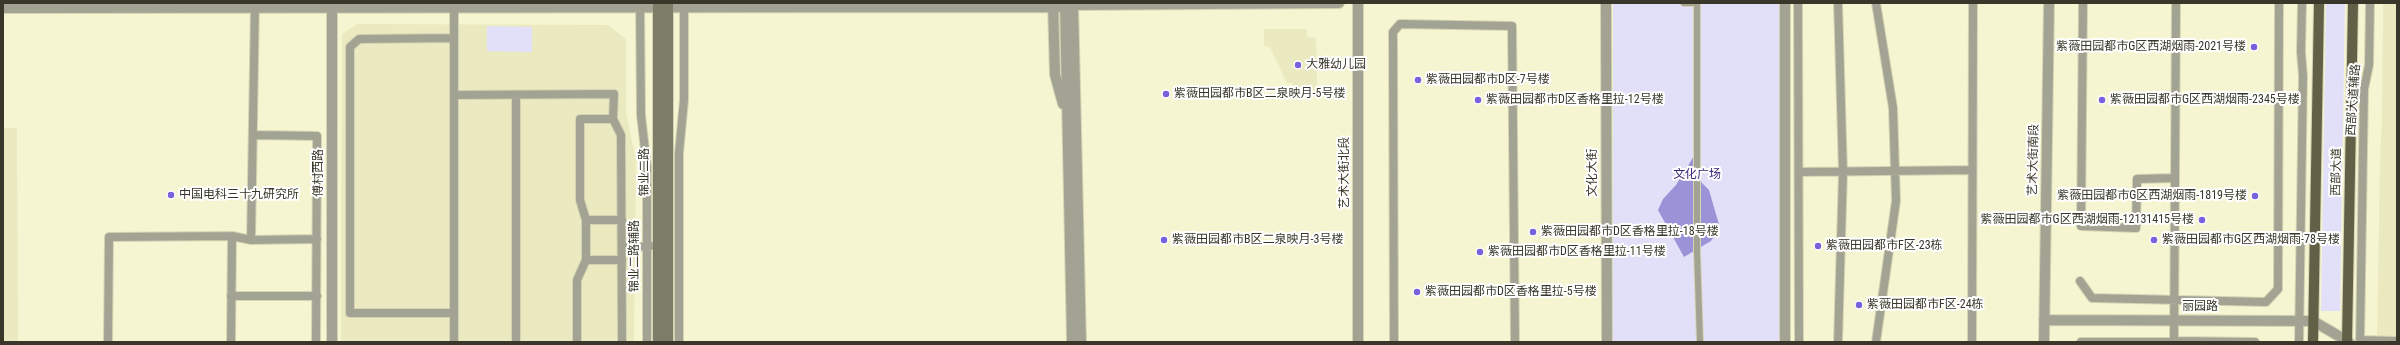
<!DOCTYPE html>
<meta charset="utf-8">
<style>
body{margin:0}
#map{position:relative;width:2400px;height:345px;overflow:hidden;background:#f6f5d1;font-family:"Roboto Condensed",sans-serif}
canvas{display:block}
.frame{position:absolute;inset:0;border:4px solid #383729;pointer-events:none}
</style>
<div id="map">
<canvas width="2400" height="345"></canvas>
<div class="frame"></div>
</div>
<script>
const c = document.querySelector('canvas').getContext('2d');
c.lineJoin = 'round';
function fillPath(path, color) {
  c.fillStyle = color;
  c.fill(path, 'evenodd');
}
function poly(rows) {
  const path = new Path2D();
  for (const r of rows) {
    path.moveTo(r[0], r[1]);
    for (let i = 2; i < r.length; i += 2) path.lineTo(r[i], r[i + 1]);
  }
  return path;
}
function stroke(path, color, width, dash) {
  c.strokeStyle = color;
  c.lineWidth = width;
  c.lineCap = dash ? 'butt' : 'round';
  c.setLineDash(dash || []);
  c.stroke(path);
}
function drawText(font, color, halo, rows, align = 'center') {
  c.font = font + ' "Roboto Condensed","Noto Sans SC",sans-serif';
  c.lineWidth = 4;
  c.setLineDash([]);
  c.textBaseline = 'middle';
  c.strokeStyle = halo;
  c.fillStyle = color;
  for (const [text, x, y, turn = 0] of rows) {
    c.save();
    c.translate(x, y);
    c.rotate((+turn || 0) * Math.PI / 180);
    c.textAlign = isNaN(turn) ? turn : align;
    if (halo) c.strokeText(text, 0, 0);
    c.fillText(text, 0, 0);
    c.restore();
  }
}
const built = poly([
 [2383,3,2397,3,2397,342,2377,342,2380,163,2382,118],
 [357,24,608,25,626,39,626,113,636,159,634,342,341,342,342,34],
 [1264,29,1307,29,1307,37,1316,38,1317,91,1293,91,1293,83,1287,83,1270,47,1264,46],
 [3,128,17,128,18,342,3,342]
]);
const green = poly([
 [1613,3,1780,3,1780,342,1613,342],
 [2326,3,2345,3,2340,311,2321,311],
 [487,26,532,27,532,52,487,51]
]);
const water = poly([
 [1694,156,1700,163,1701,182,1709,190,1720,228,1711,241,1684,257,1658,210,1663,199,1676,185]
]);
const pedestrian = poly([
 [1684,3,1697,3],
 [1697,3,1697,251,1700,342]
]);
const minor = poly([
 [454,3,454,342],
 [640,3,641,115,647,167,647,342],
 [1798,3,1799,342],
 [1838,3,1843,172,1838,342],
 [2083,3,2081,226,2136,228,2137,179,2175,178,2174,341,2255,342],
 [454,38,359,39,350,47,350,313,454,313],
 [454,95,614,94,613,119,621,135,622,342],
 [254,135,317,136,316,342],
 [1799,172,1972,170],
 [2175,178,2176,3],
 [586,220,622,220],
 [251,240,255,3],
 [622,247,651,246],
 [586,260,622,260],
 [2080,281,2092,298,2266,302,2278,289,2279,3],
 [231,296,317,296],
 [2360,340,2397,341],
 [108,342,109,237,232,236,251,240,317,239],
 [231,342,232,236],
 [516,342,516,95],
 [577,342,577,280,586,260,586,220,580,200,580,119,613,119],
 [679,342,679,153,684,100,684,3],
 [1394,342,1393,32,1400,24,1512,26,1515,342],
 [1876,342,1896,201,1893,108,1876,3],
 [1972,342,1973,3],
 [2081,342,2174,342],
 [2299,342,2303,76,2301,52,2302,3],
 [2360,342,2364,89,2369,65,2370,3]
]);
const tertiary = poly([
 [332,3,332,342],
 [1053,3,1055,75,1063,104],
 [1065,3,1072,342],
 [1073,3,1081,342],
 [1358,3,1358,342],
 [1606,3,1607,342],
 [3,8,1065,7,1073,5,1339,3],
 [2044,320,2313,321,2349,342],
 [1785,342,1785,3],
 [2044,342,2049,3]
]);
const secondary = poly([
 [668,3,668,342],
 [658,342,658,3]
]);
const primary = poly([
 [2313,342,2319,3],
 [2347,342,2353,3]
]);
const markers = [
 [2254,47,4,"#7861dc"],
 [1298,65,4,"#7861dc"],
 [1418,80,4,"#7861dc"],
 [1166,94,4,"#7861dc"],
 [1478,100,4,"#7861dc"],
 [2102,100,4,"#7861dc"],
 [171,195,4,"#7861dc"],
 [2255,196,4,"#7861dc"],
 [2202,220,4,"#7861dc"],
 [1533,232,4,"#7861dc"],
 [1164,240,4,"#7861dc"],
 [2154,240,4,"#7861dc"],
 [1818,246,4,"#7861dc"],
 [1480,252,4,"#7861dc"],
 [1417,292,4,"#7861dc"],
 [1859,305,4,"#7861dc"]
];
const poiNames = [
 ["紫薇田园都市G区西湖烟雨-2021号楼",2246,47,"right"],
 ["大雅幼儿园",1306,65],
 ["紫薇田园都市D区-7号楼",1426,80],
 ["紫薇田园都市B区二泉映月-5号楼",1174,94],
 ["紫薇田园都市D区香格里拉-12号楼",1486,100],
 ["紫薇田园都市G区西湖烟雨-2345号楼",2110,100],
 ["中国电科三十九研究所",179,195],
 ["紫薇田园都市G区西湖烟雨-1819号楼",2247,196,"right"],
 ["紫薇田园都市G区西湖烟雨-12131415号楼",2194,220,"right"],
 ["紫薇田园都市D区香格里拉-18号楼",1541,232],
 ["紫薇田园都市B区二泉映月-3号楼",1172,240],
 ["紫薇田园都市G区西湖烟雨-78号楼",2162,240],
 ["紫薇田园都市F区-23栋",1826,246],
 ["紫薇田园都市D区香格里拉-11号楼",1488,252],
 ["紫薇田园都市D区香格里拉-5号楼",1425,292],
 ["紫薇田园都市F区-24栋",1867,305]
];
const streetNames = [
 ["西部大道辅路",2354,100,-86],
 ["艺术大街南段",2034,160,-89],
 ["锦业二路",645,172,-90],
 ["西部大道",2337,172,-89],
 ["傅村西路",319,173,-90],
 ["艺术大街北段",1345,173,-90],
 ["文化大街",1593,173,-90],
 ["锦业二路辅路",635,256,-90],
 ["丽园路",2200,307]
];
const parkNames = [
 ["文化广场",1697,175]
];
fillPath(built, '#eae9bf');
fillPath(green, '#e2e0f9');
fillPath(water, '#9a93d7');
stroke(pedestrian, '#d4d3b3', 8);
stroke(minor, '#d4d3b3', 10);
stroke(tertiary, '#d4d3b3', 12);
stroke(secondary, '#d4d3b3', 12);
stroke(primary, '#d4d3b3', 12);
stroke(pedestrian, '#a3a394', 6);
stroke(minor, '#a3a394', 8);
stroke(tertiary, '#a3a394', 10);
stroke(secondary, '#7d7c67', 10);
stroke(primary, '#626147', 10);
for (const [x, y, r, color] of markers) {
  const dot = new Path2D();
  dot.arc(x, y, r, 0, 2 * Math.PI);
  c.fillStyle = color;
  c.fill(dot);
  stroke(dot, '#fff', 1.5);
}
drawText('12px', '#383729', '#fff', poiNames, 'left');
drawText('12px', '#383729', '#fff', streetNames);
drawText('12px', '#3a2877', '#fff', parkNames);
</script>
